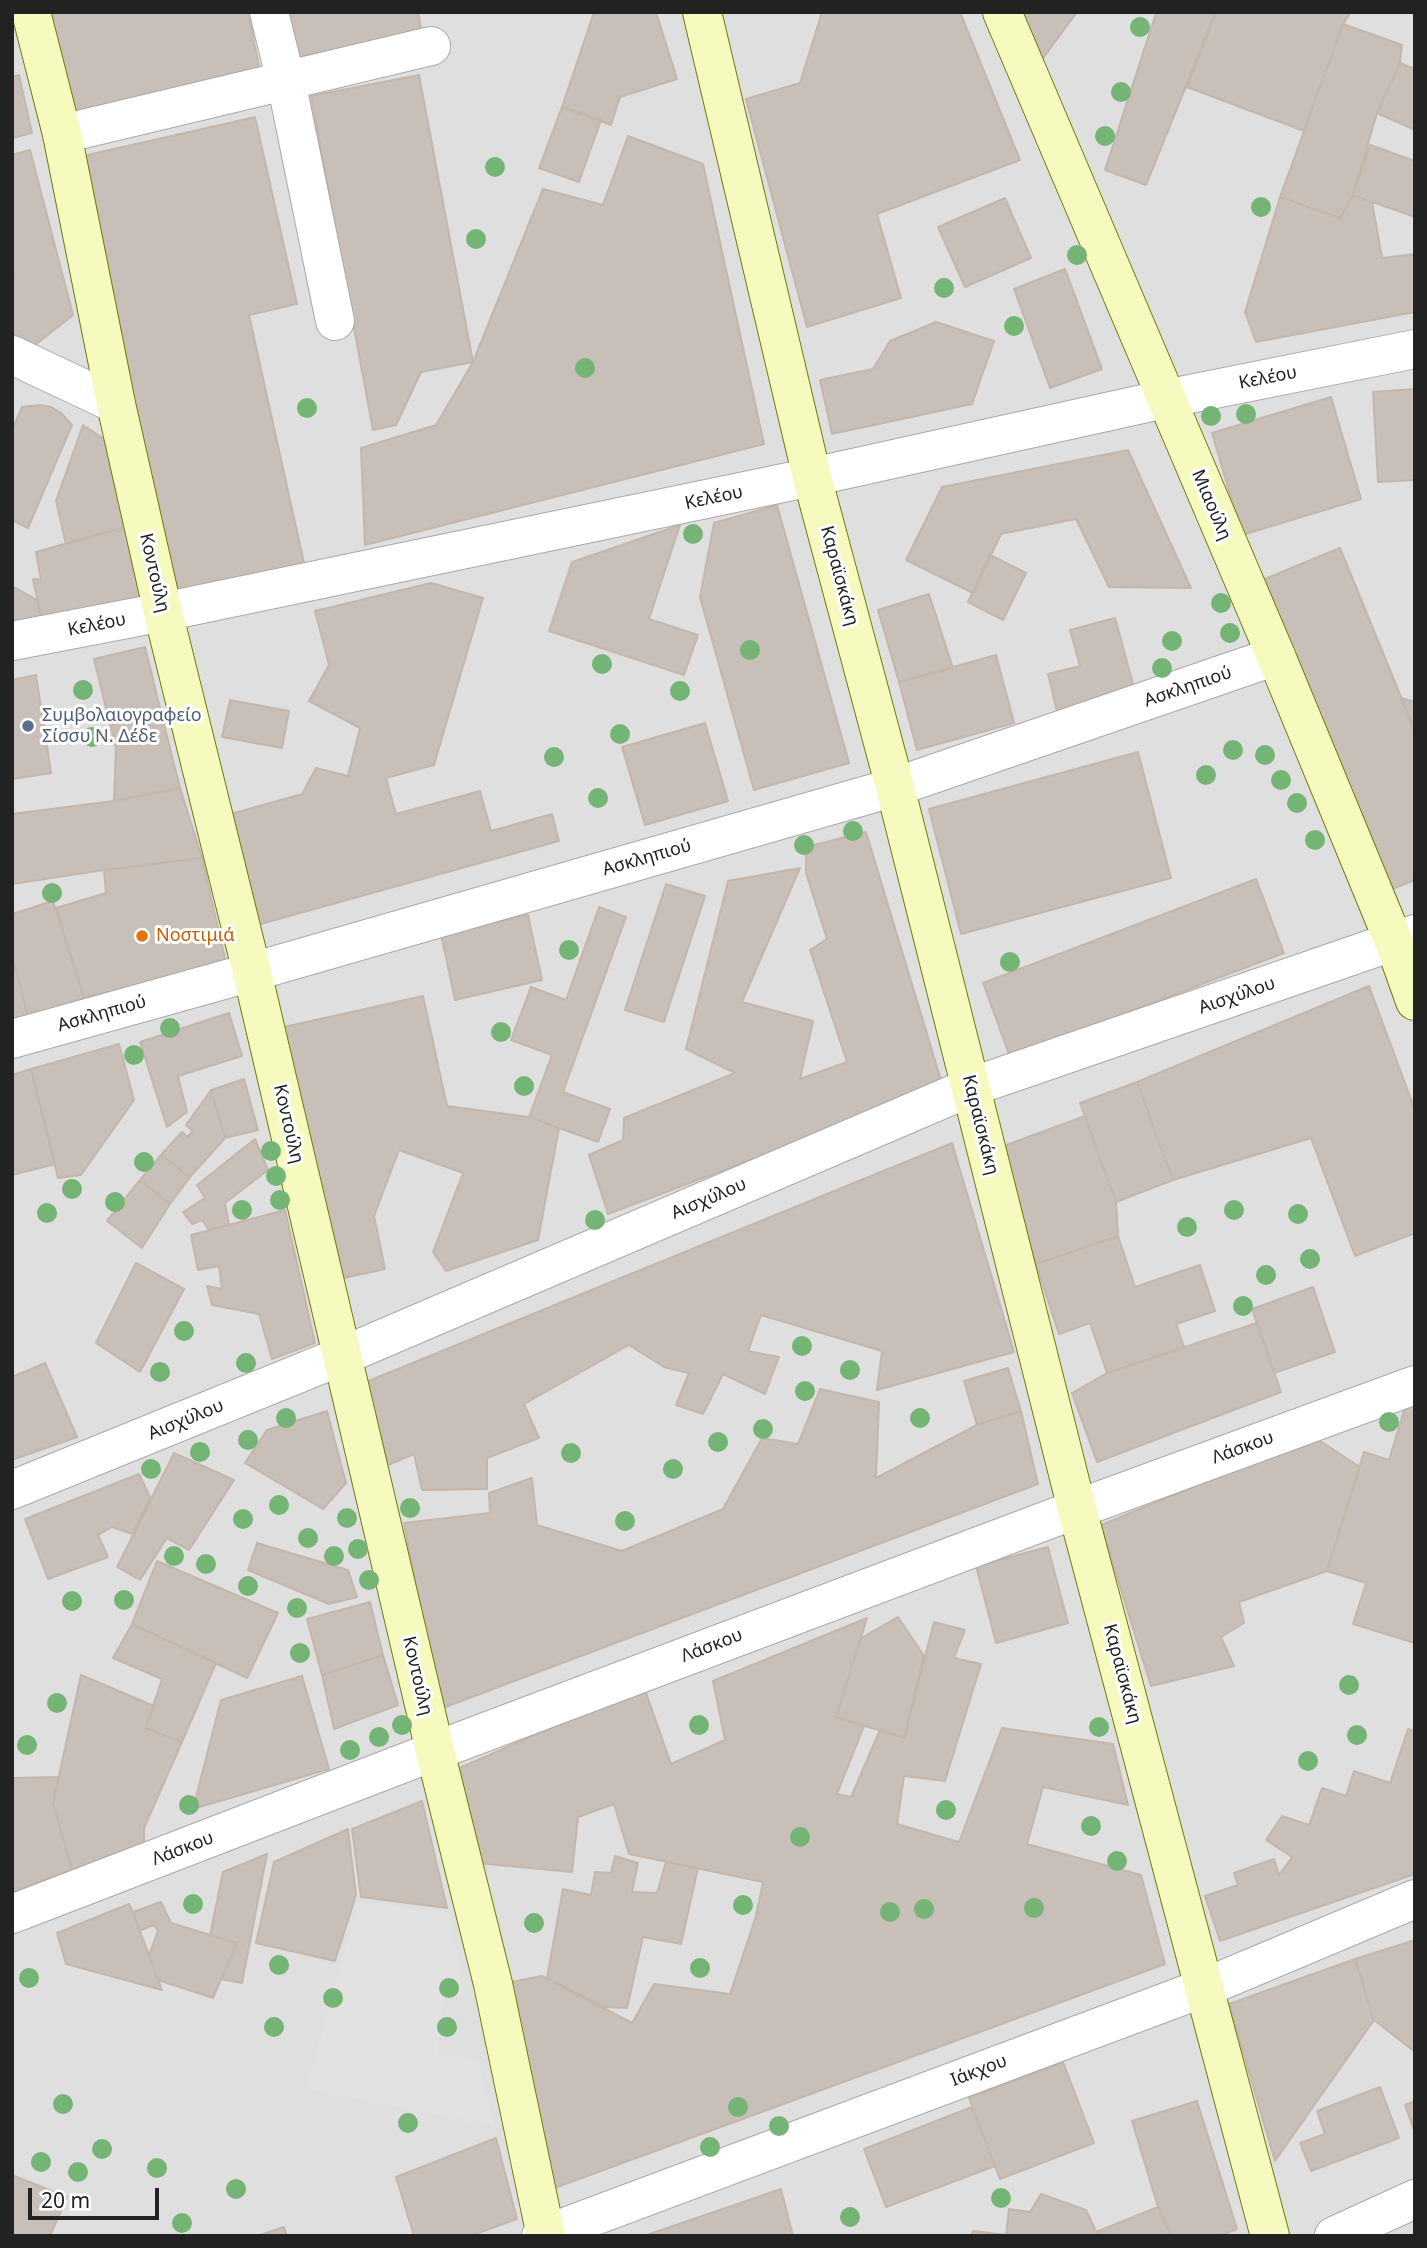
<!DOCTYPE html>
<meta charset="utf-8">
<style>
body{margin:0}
#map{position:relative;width:1427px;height:2248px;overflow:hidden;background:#f2efe9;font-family:"Noto Sans",sans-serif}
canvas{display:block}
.frame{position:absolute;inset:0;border:14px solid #222;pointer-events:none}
.scale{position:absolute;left:28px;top:2188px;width:131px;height:32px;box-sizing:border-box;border:4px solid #222;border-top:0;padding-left:9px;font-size:21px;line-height:24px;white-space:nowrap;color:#222;-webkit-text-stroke:5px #fff;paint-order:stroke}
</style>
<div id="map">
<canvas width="1427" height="2248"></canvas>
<div class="frame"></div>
<div class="scale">20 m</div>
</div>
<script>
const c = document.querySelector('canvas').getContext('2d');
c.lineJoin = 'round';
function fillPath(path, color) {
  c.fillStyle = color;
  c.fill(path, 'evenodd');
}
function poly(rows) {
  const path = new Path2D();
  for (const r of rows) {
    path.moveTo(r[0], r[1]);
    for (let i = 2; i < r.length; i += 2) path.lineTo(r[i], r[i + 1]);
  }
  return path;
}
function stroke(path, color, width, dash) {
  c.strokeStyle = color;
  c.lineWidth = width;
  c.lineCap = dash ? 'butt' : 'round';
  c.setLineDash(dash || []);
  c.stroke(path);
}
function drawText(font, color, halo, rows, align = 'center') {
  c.font = font + ' "Noto Sans",sans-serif';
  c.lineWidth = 6;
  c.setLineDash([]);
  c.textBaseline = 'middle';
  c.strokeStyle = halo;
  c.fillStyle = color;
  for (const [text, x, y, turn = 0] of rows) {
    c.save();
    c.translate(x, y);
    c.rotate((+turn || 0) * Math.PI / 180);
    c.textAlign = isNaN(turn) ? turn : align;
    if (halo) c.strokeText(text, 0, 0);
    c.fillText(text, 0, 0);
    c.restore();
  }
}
const residential = poly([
 [12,12,1415,12,1415,2236,12,2236]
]);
const parking = poly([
 [358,1902,448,1913,466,1995,443,1996,438,2054,478,2061,494,2126,306,2089]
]);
const building = poly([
 [44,12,248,12,261,76,71,121,44,12],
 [284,12,418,12,422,35,292,58,284,12],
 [594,12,656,12,677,79,620,97,611,125,562,107,594,12],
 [822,12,960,12,1020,160,877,214,901,298,807,327,746,99,800,83,822,12],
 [1015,12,1077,12,1038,65,1015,12],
 [1154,12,1216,12,1146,185,1105,170,1156,13,1154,12],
 [1216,12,1351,12,1343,24,1304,131,1187,87,1216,12],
 [1343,24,1402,45,1400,63,1377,113,1353,195,1340,218,1280,197,1343,24],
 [1400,63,1415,69,1415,130,1377,113,1400,63],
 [19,75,32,133,12,138,12,77,19,75],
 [419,75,473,362,421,372,396,425,373,430,311,96,419,75],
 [562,107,601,120,579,182,539,168,562,107],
 [255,117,297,304,249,315,304,563,168,594,70,159,255,117],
 [628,136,703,164,764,444,365,545,361,448,436,425,473,362,543,189,603,205,628,136],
 [1370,145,1415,161,1415,217,1353,195,1370,145],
 [30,150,73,315,34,346,12,334,12,279,15,277,12,266,12,155,30,150],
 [1353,195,1372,202,1382,258,1415,254,1415,312,1256,342,1245,312,1280,197,1340,218,1353,195],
 [1005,198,1031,258,965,287,938,227,1005,198],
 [1065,269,1102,369,1050,388,1014,289,1065,269],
 [936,322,994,341,972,404,832,434,820,380,873,369,890,341,936,322],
 [1415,389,1415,480,1378,482,1373,392,1415,389],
 [1331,397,1361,499,1242,535,1212,433,1331,397],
 [40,405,51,407,61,413,72,425,28,528,12,520,12,430,22,407,40,405],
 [83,425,106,440,128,526,66,544,56,501,83,425],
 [1128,450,1191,588,1109,587,1076,519,1001,534,973,593,906,560,942,487,1128,450],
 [777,505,849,763,754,790,700,597,714,523,777,505],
 [680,525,649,619,698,635,684,675,549,631,572,562,680,525],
 [128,526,144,604,42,621,33,579,41,580,36,552,128,526],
 [1340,548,1415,731,1415,880,1387,891,1260,581,1340,548],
 [990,555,1026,573,1003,620,968,602,990,555],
 [431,583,483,598,434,765,386,778,396,814,480,791,491,831,552,814,559,841,257,925,227,815,302,794,316,768,348,776,360,728,309,701,329,665,315,611,431,583],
 [12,586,37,600,42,621,12,629,12,586],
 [929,594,953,668,899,682,878,610,929,594],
 [1115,618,1135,691,1057,712,1048,674,1080,666,1070,630,1115,618],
 [145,647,161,712,110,725,94,659,145,647],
 [996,655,1014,723,917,750,899,682,996,655],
 [36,675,51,773,12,779,12,680,36,675],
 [1401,698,1415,702,1415,731,1401,698],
 [230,700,289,711,282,748,222,737,230,700],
 [161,712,180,788,114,801,116,748,110,725,161,712],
 [705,723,728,801,645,825,622,747,705,723],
 [1138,752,1171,878,961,934,929,809,1138,752],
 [180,788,202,858,104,870,12,884,12,814,114,801,180,788],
 [866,832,943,1087,608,1214,589,1155,623,1140,624,1118,735,1073,686,1049,728,881,800,868,742,1002,813,1021,800,1079,847,1062,810,950,827,939,806,873,806,847,866,832],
 [202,858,226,963,84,998,56,908,106,893,104,870,202,858],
 [1256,879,1284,953,1010,1057,983,983,1256,879],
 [666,884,705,896,664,1022,625,1010,666,884],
 [53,901,84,998,28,1016,12,955,12,914,53,901],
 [599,907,626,917,563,1092,610,1109,598,1142,529,1117,552,1055,511,1040,531,987,566,1000,599,907],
 [528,915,542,980,455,1000,441,934,528,915],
 [12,955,28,1016,12,1020,12,955],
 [1369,986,1415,1110,1415,1233,1355,1256,1311,1138,1173,1180,1137,1082,1369,986],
 [423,996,447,1106,529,1117,559,1128,538,1240,446,1271,433,1252,463,1173,399,1150,374,1216,385,1269,339,1279,284,1027,423,996],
 [229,1013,242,1056,178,1076,187,1112,167,1127,140,1042,229,1013],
 [119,1044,134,1100,81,1175,58,1178,31,1069,119,1044],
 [31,1069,55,1164,12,1175,12,1075,31,1069],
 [244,1079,258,1130,225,1138,211,1090,244,1079],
 [1137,1082,1173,1180,1116,1202,1080,1103,1137,1082],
 [211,1090,225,1138,190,1177,161,1155,182,1132,187,1137,193,1131,186,1125,211,1090],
 [1085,1116,1116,1202,1118,1236,1036,1264,1001,1147,1085,1116],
 [255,1139,268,1170,225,1203,229,1225,209,1230,202,1220,192,1224,183,1212,205,1198,197,1185,255,1139],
 [952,1143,1014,1352,877,1390,882,1351,761,1315,748,1351,779,1357,765,1394,723,1374,703,1414,676,1405,689,1373,664,1367,629,1345,524,1404,539,1438,487,1458,487,1489,422,1490,414,1454,388,1465,366,1382,952,1143],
 [161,1155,190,1177,170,1204,140,1180,161,1155],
 [140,1180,170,1204,142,1248,107,1221,140,1180],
 [285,1210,315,1343,272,1359,259,1314,212,1305,207,1286,222,1289,219,1266,198,1270,191,1235,285,1210],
 [1118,1236,1135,1287,1200,1265,1215,1311,1176,1324,1184,1347,1107,1373,1090,1323,1059,1334,1036,1264,1118,1236],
 [136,1263,184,1289,140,1372,96,1343,136,1263],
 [1313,1287,1335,1352,1274,1373,1252,1309,1313,1287],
 [1257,1323,1281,1392,1097,1462,1072,1393,1107,1373,1257,1323],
 [45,1363,77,1437,12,1460,12,1377,45,1363],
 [1008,1368,1021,1411,977,1425,964,1381,1008,1368],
 [820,1389,879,1402,876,1478,977,1425,1021,1411,1038,1484,440,1709,404,1523,490,1513,489,1493,532,1478,537,1525,622,1551,723,1509,762,1438,798,1444,820,1389],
 [1409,1394,1415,1396,1415,1643,1353,1624,1366,1583,1327,1571,1364,1452,1389,1460,1409,1394],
 [327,1411,346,1483,323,1509,245,1463,267,1430,327,1411],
 [1314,1437,1360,1467,1327,1571,1239,1602,1244,1623,1221,1637,1234,1666,1151,1686,1101,1525,1314,1437],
 [174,1453,234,1480,189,1550,167,1538,140,1580,117,1567,174,1453],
 [139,1474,150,1497,133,1534,112,1527,98,1535,108,1557,48,1579,25,1519,139,1474],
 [257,1543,348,1570,357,1597,329,1604,248,1570,257,1543],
 [1048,1547,1068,1623,996,1643,976,1566,1048,1547],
 [157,1561,278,1613,247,1678,132,1624,157,1561],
 [370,1602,383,1655,322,1675,307,1619,370,1602],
 [898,1617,924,1656,904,1738,836,1717,861,1638,898,1617],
 [867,1618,836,1717,864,1726,837,1794,851,1797,880,1730,904,1738,934,1622,965,1630,954,1658,981,1664,945,1781,904,1776,897,1824,959,1842,1002,1728,1113,1744,1128,1805,1043,1787,1027,1844,1141,1875,1165,1964,549,2190,506,1983,542,1976,632,2023,654,1984,730,1994,756,1916,763,1882,629,1854,614,1804,578,1817,572,1872,477,1863,455,1770,644,1687,671,1764,725,1740,713,1681,867,1618],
 [132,1624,216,1663,182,1742,146,1728,162,1679,113,1658,132,1624],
 [383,1655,398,1705,334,1729,322,1675,383,1655],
 [81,1675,154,1706,146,1728,182,1742,144,1828,144,1846,72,1870,53,1803,81,1675],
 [302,1676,329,1769,193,1809,221,1700,302,1676],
 [1408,1729,1415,1732,1415,1874,1220,1941,1205,1896,1238,1885,1234,1873,1274,1859,1279,1875,1292,1857,1266,1840,1282,1816,1309,1825,1322,1788,1346,1796,1354,1771,1390,1783,1408,1729],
 [59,1777,53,1803,72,1870,12,1892,12,1778,59,1777],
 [422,1801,447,1908,361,1897,352,1829,422,1801],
 [348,1829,356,1895,335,1961,256,1943,274,1862,348,1829],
 [267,1854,242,1983,221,1979,237,1943,210,1935,223,1872,267,1854],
 [615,1856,638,1863,632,1892,657,1893,666,1862,698,1868,681,1944,643,1937,627,2008,603,2007,547,1978,563,1889,591,1895,595,1872,611,1873,615,1856],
 [161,1902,171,1923,237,1943,213,1998,158,1980,149,1955,158,1931,154,1925,139,1931,133,1912,161,1902],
 [129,1904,133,1912,162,1990,66,1964,57,1933,129,1904],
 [1415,1940,1415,2052,1374,2020,1355,1959,1415,1940],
 [1355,1959,1374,2020,1275,2161,1229,2004,1355,1959],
 [1063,2062,1094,2143,1000,2179,969,2098,1063,2062],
 [1380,2087,1399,2138,1311,2171,1300,2143,1325,2134,1317,2111,1380,2087],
 [1197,2101,1237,2229,1219,2236,1171,2236,1158,2207,1132,2121,1197,2101],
 [1415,2101,1415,2133,1405,2105,1415,2101],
 [972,2107,995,2166,886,2207,864,2149,972,2107],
 [496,2138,517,2219,470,2236,414,2236,396,2177,496,2138],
 [12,2175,67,2197,50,2236,12,2236,12,2175],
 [781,2189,793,2236,644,2236,781,2189],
 [1041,2194,1086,2210,1098,2236,971,2236,973,2231,1006,2235,1009,2209,1030,2212,1041,2194],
 [1158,2207,1171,2236,1098,2236,1096,2232,1158,2207],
 [284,2227,287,2236,257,2236,284,2227]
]);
const street = poly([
 [269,12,286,81,335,321],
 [62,134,431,46],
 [12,355,116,404],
 [12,641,163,612,812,477,1165,399,1415,349],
 [12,1039,252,972,895,787,1276,656],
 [12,1490,342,1356,971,1087,1415,934],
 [12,1914,435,1751,1077,1509,1415,1385],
 [541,2236,1206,1987,1415,1899],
 [1334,2236,1415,2199]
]);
const secondary = poly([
 [31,12,62,134,116,404,163,612,252,972,435,1751,493,1984,546,2236],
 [702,12,812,477,895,787,1077,1509,1270,2236],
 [1002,12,1276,656,1394,942,1415,1001]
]);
const trees = [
 [1140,27],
 [1121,92],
 [1105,136],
 [495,167],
 [1261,207],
 [476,239],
 [1077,255],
 [944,288],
 [1014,326],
 [585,368],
 [307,408],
 [1246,414],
 [1211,416],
 [693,534],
 [1221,603],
 [1230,633],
 [1172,641],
 [750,650],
 [602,664],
 [1162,668],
 [83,690],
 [680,691],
 [620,734],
 [92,737],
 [1233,750],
 [1265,755],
 [554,757],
 [1206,775],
 [1281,780],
 [598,798],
 [1297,803],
 [853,831],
 [1315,840],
 [804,845],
 [52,893],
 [569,950],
 [1010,962],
 [170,1028],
 [501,1032],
 [134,1055],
 [524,1086],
 [271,1151],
 [144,1162],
 [276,1176],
 [72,1189],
 [280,1200],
 [115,1202],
 [242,1210],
 [1234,1210],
 [47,1213],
 [1298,1214],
 [595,1220],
 [1187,1227],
 [1310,1259],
 [1266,1275],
 [1243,1306],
 [184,1331],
 [802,1346],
 [246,1363],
 [850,1370],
 [160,1372],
 [805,1391],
 [286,1418],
 [920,1418],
 [1389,1422],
 [763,1429],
 [248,1440],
 [718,1442],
 [200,1452],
 [571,1453],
 [151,1469],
 [673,1469],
 [279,1505],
 [410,1508],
 [347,1518],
 [243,1519],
 [625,1521],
 [308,1538],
 [358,1549],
 [174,1556],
 [334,1556],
 [206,1564],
 [369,1580],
 [248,1586],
 [124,1600],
 [72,1601],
 [297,1608],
 [300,1653],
 [1349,1685],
 [57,1703],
 [402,1725],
 [699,1725],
 [1099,1727],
 [1357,1735],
 [379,1737],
 [27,1745],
 [350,1750],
 [1308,1761],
 [189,1805],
 [946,1810],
 [1091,1826],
 [800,1837],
 [1117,1861],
 [193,1904],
 [743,1905],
 [1034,1908],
 [924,1909],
 [890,1912],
 [534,1923],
 [279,1965],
 [700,1968],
 [29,1978],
 [449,1988],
 [333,1998],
 [274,2027],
 [447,2027],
 [63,2104],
 [738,2107],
 [408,2123],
 [779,2126],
 [710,2147],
 [102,2149],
 [41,2162],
 [157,2168],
 [78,2172],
 [236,2189],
 [1001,2198],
 [850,2217],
 [182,2223]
];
const markers = [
 [28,726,7,"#5c6f8a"],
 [142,936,7,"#e8710a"]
];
const streetNames = [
 ["Κελέου",1268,378,-11],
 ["Κελέου",714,498,-12],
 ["Μιαούλη",1211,505,67],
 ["Κοντούλη",154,573,77],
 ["Καραϊσκάκη",839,576,75],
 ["Κελέου",97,625,-11],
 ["Ασκληπιού",1188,687,-19],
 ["Ασκληπιού",647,858,-16],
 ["Αισχύλου",1237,996,-19],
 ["Ασκληπιού",102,1014,-16],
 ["Κοντούλη",288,1124,77],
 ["Καραϊσκάκη",980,1125,76],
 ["Αισχύλου",709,1199,-23],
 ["Αισχύλου",186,1420,-22],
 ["Λάσκου",1243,1448,-20],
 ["Λάσκου",712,1646,-21],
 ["Καραϊσκάκη",1122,1674,75],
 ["Κοντούλη",417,1676,77],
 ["Λάσκου",183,1849,-21],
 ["Ιάκχου",979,2071,-21]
];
const serviceNames = [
 ["Συμβολαιογραφείο",42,716],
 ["Σίσσυ Ν. Δέδε",42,737]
];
const foodNames = [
 ["Νοστιμιά",156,936]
];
fillPath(residential, '#e0dfdf');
fillPath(parking, '#e2e2e2');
fillPath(building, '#c7bfb8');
stroke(building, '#c4b6ab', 2);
stroke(street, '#a9a9a9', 40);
stroke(secondary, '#707d05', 40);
stroke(street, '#fff', 38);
stroke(secondary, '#f7fabf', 38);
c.fillStyle = '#74b475';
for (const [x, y] of trees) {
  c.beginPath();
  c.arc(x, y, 10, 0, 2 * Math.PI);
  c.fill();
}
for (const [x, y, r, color] of markers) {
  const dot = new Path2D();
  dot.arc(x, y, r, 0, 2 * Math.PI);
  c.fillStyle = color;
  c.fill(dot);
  stroke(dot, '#fff', 2.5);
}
drawText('18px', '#222', '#fff', streetNames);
drawText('18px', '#4e5e75', '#fff', serviceNames, 'left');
drawText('18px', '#c56008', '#fff', foodNames, 'left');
</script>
